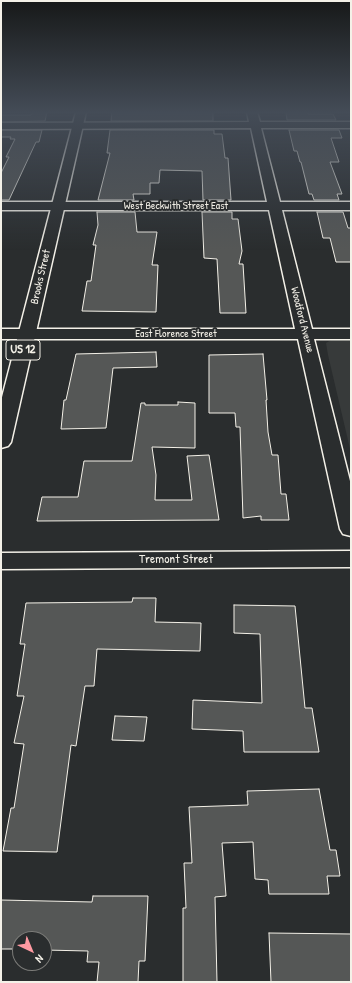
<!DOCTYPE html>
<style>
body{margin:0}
#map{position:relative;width:352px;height:983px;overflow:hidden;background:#2a2d2e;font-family:"Patrick Hand",sans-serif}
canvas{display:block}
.frame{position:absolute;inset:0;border:2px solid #f4f1e8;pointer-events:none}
.north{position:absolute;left:12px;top:931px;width:40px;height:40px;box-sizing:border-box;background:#2a2d2e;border:1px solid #7b7b78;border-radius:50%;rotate:136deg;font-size:11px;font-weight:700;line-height:16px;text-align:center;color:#f4f1e8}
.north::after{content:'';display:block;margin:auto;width:14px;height:18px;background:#ff9aa2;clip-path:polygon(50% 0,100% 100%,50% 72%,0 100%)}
</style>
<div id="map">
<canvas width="352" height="983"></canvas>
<div class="frame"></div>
<div class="north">N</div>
</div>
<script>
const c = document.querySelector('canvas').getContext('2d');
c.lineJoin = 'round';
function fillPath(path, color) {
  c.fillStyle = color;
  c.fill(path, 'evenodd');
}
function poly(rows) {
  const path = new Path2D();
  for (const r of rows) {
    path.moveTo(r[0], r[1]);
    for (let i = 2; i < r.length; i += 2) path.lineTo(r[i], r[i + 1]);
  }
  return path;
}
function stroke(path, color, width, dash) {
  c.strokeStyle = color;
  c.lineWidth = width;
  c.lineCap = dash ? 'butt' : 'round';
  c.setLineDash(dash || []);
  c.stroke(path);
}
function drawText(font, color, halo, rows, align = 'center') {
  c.font = font + ' "Patrick Hand",sans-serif';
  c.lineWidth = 4;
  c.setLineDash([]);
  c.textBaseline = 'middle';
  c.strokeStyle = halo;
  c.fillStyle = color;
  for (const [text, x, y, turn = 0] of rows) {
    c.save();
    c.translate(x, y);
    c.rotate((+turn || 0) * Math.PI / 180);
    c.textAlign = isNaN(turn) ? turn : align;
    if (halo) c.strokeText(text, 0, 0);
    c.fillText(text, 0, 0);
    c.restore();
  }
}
const built = poly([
 [331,340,351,340,351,453,328,355,326,343]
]);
const building = poly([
 [33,112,47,112,45,121,1,122,1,115,31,115,33,112],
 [112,112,213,112,213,121,111,121,112,112],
 [286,112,308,112,308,114,333,114,336,120,287,120,286,112],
 [1,130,42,130,39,142,36,142,9,200,1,200,1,173,9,157,6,157,15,139,10,139,11,137,1,137,1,130],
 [110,130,214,130,214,134,222,134,225,158,228,158,231,200,203,200,202,171,160,170,159,183,150,183,150,194,133,194,134,200,98,200,110,153,107,153,110,130],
 [289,130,339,130,342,138,331,138,339,162,330,162,342,194,337,194,339,200,314,200,312,194,309,194,301,162,300,162,297,151,294,151,289,130],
 [97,212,135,212,137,232,157,232,152,265,158,265,156,312,82,311,87,281,91,281,96,245,93,245,98,225,97,212],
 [202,212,232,212,232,219,238,219,242,251,239,264,243,264,246,313,220,313,217,259,204,258,202,212],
 [317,212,343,212,348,228,351,228,351,262,336,262,330,238,323,238,317,212],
 [156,352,157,367,113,368,106,428,61,429,64,400,66,400,76,354,156,352],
 [263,354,267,400,266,400,268,432,272,455,278,455,281,494,286,494,289,520,261,520,261,516,243,518,240,427,236,427,235,413,209,413,209,355,263,354],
 [178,402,195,403,195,448,152,447,156,475,155,500,192,500,187,456,209,455,219,520,37,521,42,497,78,497,84,461,132,461,141,403,145,403,145,405,178,405,178,402],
 [133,598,156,598,155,622,201,623,200,651,97,649,94,686,85,686,76,746,71,745,57,852,3,851,11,808,14,808,24,744,14,743,24,696,17,696,25,644,20,644,26,603,132,602,133,598],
 [234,605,295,606,305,708,312,708,319,752,244,752,243,731,192,729,193,700,262,703,260,634,234,633,234,605],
 [115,716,147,717,144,741,112,740,115,716],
 [319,789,330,850,336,850,340,876,327,876,329,894,269,894,268,880,255,879,253,842,222,843,226,896,215,897,217,982,183,982,183,908,186,908,184,863,192,863,189,807,248,805,247,791,319,789],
 [93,896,148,896,145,961,139,961,138,982,97,982,99,962,87,962,88,951,44,950,44,939,20,939,20,949,1,949,1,900,92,902,93,896],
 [269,933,351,934,351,982,271,982,269,933]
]);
const minor = poly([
 [247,112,257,112,260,122,351,122,351,128,261,128,280,202,351,202,351,210,282,210,312,329,351,329,351,339,314,339,351,485,351,536,343,534,340,529,298,339,1,339,1,329,295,329,269,210,1,210,1,202,267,202,251,128,1,129,1,123,249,122,247,112],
 [351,551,351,567,1,569,1,553,351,551]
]);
const highway = poly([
 [76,112,86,112,11,442,8,446,1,448,1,401,76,112]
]);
const farStreetnames = [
 ["West Beckwith Street East",176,206],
 ["Brooks Street",41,277,-77],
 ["Woodford Avenue",302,320,76],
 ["East Florence Street",176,334]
];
const shields = [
 [23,350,34]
];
const shieldNames = [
 ["US 12",23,350]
];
const streetNames = [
 ["Tremont Street",176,560]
];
fillPath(built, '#373a3a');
fillPath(building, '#555756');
stroke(building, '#f4f1e8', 1);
stroke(minor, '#f4f1e8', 3);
stroke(highway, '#f4f1e8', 3);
fillPath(minor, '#2a2d2e');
fillPath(highway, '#2a2d2e');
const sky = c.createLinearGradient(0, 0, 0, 250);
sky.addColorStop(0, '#171919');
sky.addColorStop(0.45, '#444c57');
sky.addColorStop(1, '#444c5700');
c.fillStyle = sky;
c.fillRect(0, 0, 352, 250);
drawText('11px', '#f4f1e8', '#2a2d2e', farStreetnames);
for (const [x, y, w] of shields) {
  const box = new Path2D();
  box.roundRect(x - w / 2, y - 10, w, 20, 3);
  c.fillStyle = '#2a2d2e';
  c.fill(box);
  stroke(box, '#f4f1e8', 1);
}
drawText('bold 12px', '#f4f1e8', null, shieldNames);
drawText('13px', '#f4f1e8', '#2a2d2e', streetNames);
</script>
